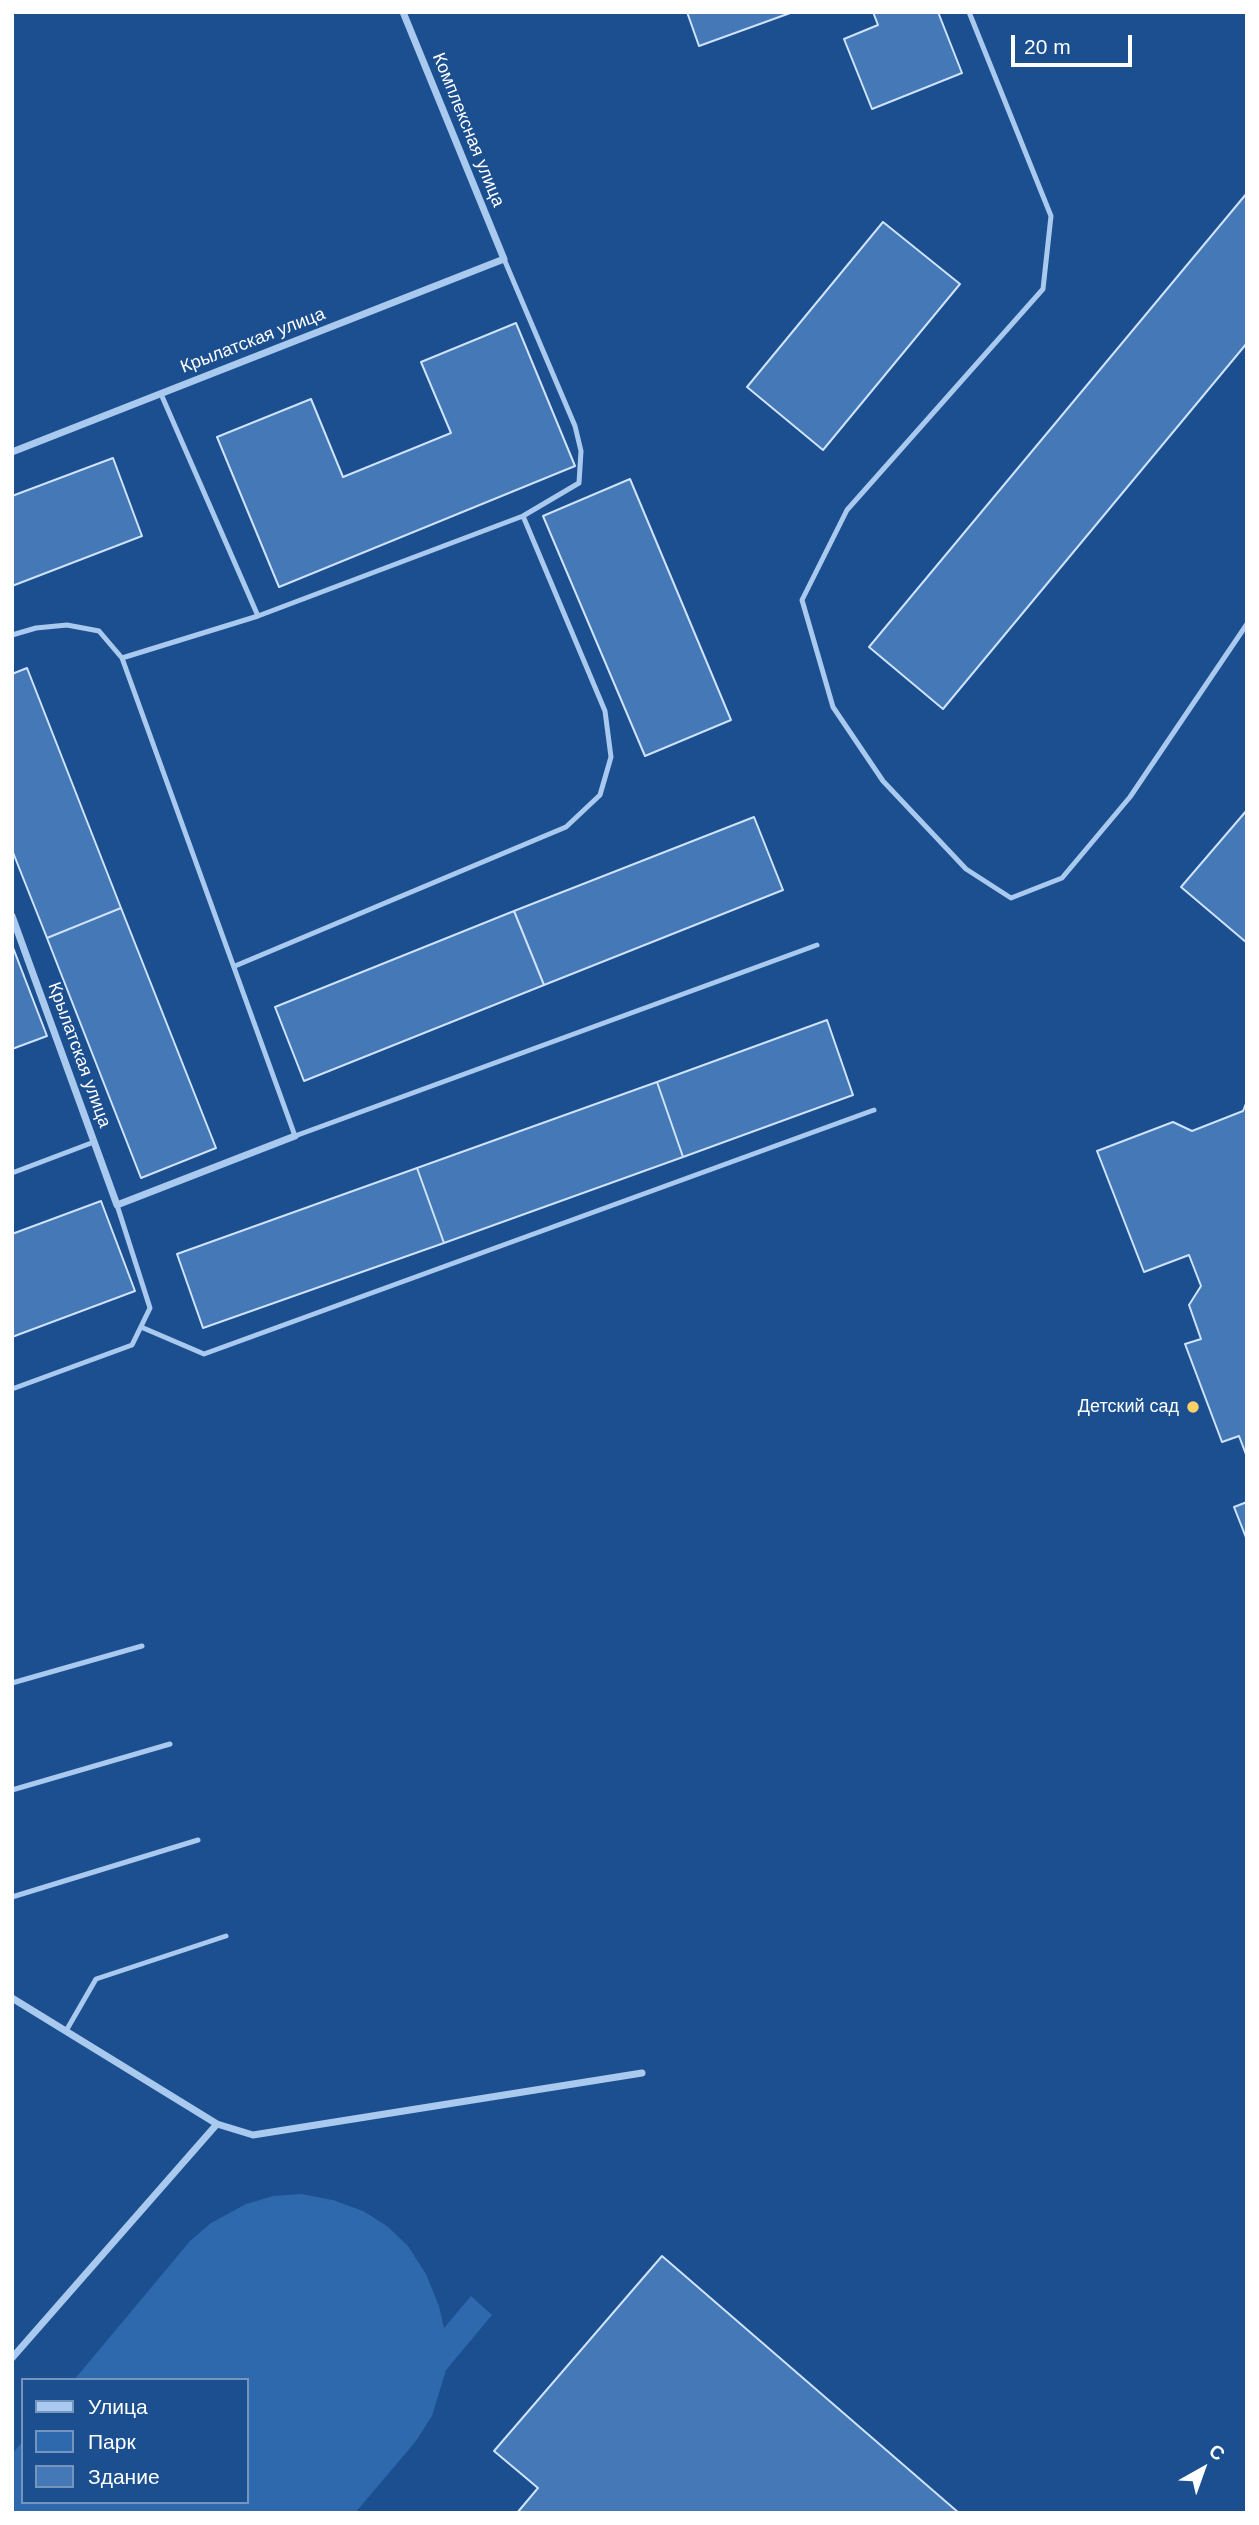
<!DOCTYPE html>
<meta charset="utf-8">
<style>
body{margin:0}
#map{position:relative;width:1259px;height:2525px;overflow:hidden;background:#1b4f8f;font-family:Arial,sans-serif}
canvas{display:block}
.frame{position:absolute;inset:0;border:14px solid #fff;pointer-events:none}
.legend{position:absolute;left:21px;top:2378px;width:228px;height:126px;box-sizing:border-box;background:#1b4f8f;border:2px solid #7695bc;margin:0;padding:9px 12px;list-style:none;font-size:21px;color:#fff}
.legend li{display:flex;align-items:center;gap:14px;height:35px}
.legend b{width:35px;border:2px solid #7695bc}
.north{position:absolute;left:1168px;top:2434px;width:70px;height:70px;-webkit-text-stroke:5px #1b4f8f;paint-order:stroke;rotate:40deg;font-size:19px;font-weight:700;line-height:28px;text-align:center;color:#fff}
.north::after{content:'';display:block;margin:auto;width:24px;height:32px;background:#fff;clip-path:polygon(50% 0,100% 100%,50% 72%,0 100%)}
.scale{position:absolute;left:1011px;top:35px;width:121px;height:32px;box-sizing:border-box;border:4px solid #fff;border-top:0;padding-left:9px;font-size:21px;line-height:24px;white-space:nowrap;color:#fff;-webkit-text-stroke:5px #1b4f8f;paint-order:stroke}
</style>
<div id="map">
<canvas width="1259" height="2525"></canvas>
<div class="frame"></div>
<ul class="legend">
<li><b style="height:9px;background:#a9c9ee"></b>Улица</li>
<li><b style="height:19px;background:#2e69ad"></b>Парк</li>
<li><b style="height:19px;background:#4478b7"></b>Здание</li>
</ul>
<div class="north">С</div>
<div class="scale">20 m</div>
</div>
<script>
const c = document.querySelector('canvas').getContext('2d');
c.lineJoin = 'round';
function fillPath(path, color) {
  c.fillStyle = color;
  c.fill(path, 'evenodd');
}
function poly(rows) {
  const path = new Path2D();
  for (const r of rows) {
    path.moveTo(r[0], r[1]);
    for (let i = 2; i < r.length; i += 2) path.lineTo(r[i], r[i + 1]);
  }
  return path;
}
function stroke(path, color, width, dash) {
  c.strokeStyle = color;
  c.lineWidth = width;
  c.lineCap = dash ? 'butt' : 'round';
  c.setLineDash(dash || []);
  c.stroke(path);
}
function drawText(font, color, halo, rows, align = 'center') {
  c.font = font + ' Arial,sans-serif';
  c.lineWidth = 5;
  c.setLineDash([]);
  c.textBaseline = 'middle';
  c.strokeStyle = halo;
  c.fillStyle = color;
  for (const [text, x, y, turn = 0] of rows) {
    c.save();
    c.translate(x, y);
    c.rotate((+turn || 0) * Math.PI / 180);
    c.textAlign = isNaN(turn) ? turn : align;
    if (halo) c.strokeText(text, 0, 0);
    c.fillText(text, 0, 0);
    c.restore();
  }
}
const green = poly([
 [301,2194,333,2200,363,2211,387,2226,408,2246,426,2274,439,2306,444,2328,471,2296,492,2315,446,2370,432,2416,416,2441,355,2513,12,2513,12,2454,23,2441,23,2502,247,2502,247,2380,74,2380,190,2241,211,2223,246,2204,273,2196]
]);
const building = poly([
 [687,12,793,12,699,46,687,12],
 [873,12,938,12,962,73,872,109,844,39,878,25,873,12],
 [1247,193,1247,343,943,709,869,647,1247,193],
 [883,222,960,284,823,450,747,387,883,222],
 [516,323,575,466,279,587,217,437,311,399,343,477,451,433,421,362,516,323],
 [113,458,142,536,12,586,12,496,113,458],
 [630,479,731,720,645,756,543,516,630,479],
 [27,668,121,908,47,938,12,850,12,674,27,668],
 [1247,810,1247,943,1181,887,1247,810],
 [754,817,783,890,544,985,514,911,754,817],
 [121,908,216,1148,141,1178,47,938,121,908],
 [514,911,544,985,304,1081,275,1007,514,911],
 [12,945,47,1036,12,1049,12,945],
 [827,1020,853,1095,683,1157,657,1082,827,1020],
 [657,1082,683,1157,444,1243,417,1168,657,1082],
 [1247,1101,1247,1457,1239,1436,1222,1442,1185,1344,1201,1339,1189,1305,1201,1286,1189,1255,1144,1272,1097,1151,1173,1122,1192,1131,1243,1111,1247,1101],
 [417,1168,444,1243,203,1328,177,1254,417,1168],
 [101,1201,135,1291,12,1337,12,1234,101,1201],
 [1247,1502,1247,1540,1234,1507,1247,1502],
 [662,2256,959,2513,517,2513,538,2488,494,2451,662,2256]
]);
const lane = poly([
 [969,12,1051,216,1043,289,847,510,802,600,833,707,883,781,966,869,1011,898,1062,878,1130,797,1247,624],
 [504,259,575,426,581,451,579,483,523,516,258,616,122,658,295,1136,817,945],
 [161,394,258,616],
 [12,635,36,628,67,625,99,631,122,658],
 [235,966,566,827,600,795,611,757,605,711,523,516],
 [12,1173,94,1142],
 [141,1327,204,1354,874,1110],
 [12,1389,132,1345,150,1308,117,1205],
 [12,1683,142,1646],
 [12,1790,170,1744],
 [12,1897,198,1840],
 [66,2031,96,1979,226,1936]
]);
const street = poly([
 [12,452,504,259,403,12],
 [12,916,117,1205,295,1136],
 [12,1998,217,2124,12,2358],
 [217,2124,253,2135,642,2073]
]);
const markers = [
 [1193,1407,7,"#ffd166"]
];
const streetNames = [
 ["Комплексная улица",468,130,68],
 ["Крылатская улица",253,341,-21],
 ["Крылатская улица",79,1055,70]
];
const poiNames = [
 ["Детский сад",1179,1407]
];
fillPath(green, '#2e69ad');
fillPath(building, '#4478b7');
stroke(building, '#cfe3fa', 2);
stroke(lane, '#a9c9ee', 5);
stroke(street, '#a9c9ee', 7);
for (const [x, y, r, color] of markers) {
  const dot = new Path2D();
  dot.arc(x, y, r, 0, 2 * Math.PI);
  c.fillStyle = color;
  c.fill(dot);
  stroke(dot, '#1b4f8f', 2.5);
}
drawText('18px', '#fff', '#1b4f8f', streetNames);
drawText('18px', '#fff', '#1b4f8f', poiNames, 'right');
</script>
